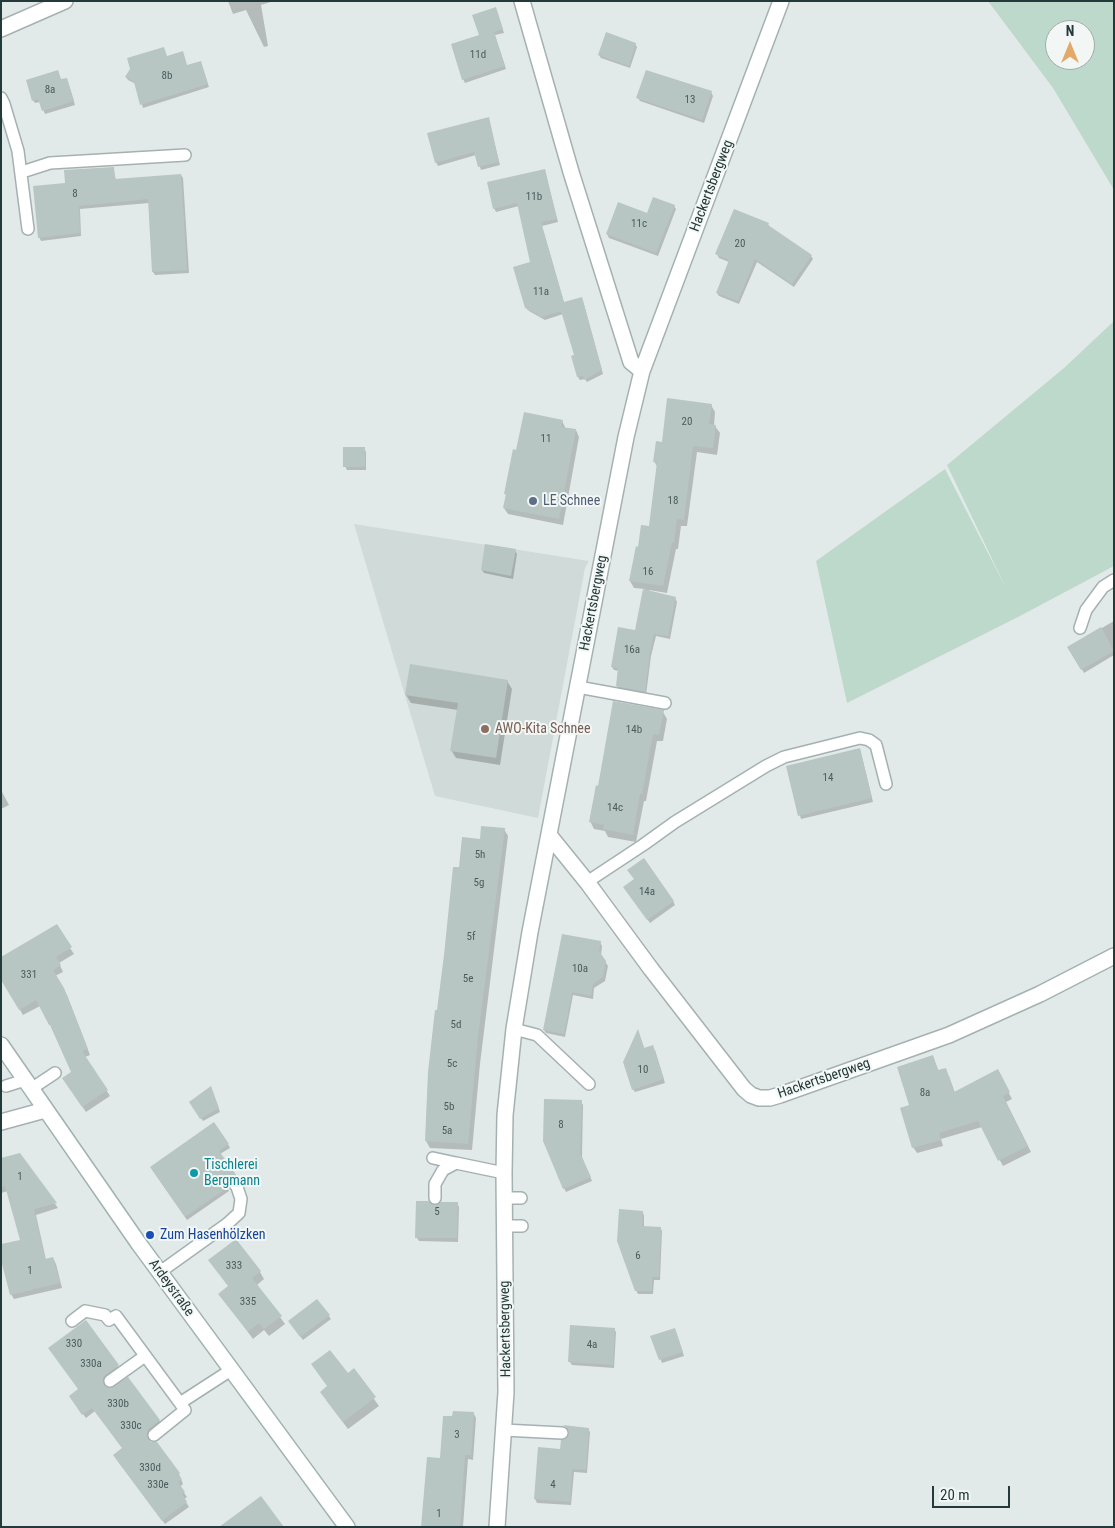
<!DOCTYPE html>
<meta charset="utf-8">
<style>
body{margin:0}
#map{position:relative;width:1115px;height:1528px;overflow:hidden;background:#e2eae9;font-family:"Roboto Condensed",sans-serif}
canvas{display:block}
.frame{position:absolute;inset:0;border:2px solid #243939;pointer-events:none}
.north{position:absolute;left:1045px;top:20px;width:50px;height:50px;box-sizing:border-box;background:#f2f7f6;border:1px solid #a0abaa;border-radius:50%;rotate:0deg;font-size:14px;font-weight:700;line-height:20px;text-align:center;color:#243939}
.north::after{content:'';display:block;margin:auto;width:18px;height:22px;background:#e2a968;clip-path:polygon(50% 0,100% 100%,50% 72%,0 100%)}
.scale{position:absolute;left:932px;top:1486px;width:78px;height:22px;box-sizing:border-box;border:2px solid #243939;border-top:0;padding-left:6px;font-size:15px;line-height:18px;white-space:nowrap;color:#243939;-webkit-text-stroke:4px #f2f7f6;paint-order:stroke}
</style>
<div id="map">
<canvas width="1115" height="1528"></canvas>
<div class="frame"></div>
<div class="north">N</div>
<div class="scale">20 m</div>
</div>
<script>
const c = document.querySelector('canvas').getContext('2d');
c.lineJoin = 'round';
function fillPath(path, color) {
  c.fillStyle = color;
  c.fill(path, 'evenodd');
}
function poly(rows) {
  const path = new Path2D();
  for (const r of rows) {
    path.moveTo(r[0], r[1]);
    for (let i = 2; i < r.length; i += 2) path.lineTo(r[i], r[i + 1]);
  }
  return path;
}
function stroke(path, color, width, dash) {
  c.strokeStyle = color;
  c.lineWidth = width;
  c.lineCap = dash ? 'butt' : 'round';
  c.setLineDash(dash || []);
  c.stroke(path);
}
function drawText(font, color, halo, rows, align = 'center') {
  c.font = font + ' "Roboto Condensed",sans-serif';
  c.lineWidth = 4;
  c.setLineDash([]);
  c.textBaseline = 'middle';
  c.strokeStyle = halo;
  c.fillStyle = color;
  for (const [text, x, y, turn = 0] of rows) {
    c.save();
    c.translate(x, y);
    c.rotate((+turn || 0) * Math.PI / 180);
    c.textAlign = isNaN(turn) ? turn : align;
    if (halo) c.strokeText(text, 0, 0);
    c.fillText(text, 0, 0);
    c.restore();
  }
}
const built = poly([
 [354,524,589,561,585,568,538,818,435,796]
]);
const green = poly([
 [988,1,1114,1,1114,190,1053,88],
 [1055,30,1085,30,1085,60,1055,60],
 [1114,321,1114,566,1020,616,847,703,816,561,945,469,1006,588,947,465,1064,368]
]);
const shadow = poly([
 [228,1,274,1,261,5,268,46,264,47,246,10,233,14],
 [497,12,504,33,495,35,506,69,465,83,463,79,481,36],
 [635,44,637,47,630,68,601,58,599,55],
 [167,57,187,66,202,66,209,87,143,108,136,84,128,80,126,77],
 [61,81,68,82,75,105,45,114,40,102,35,103,33,100],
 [711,92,713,96,704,123,640,101,638,98],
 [488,118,500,165,481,170,476,155,438,166,436,162],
 [113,168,116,180,181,175,183,178,189,273,155,275,153,272,149,203,80,209,81,236,41,241,39,237,66,184],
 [545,171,558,222,542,226,564,303,583,301,603,374,587,382,585,379,580,380,578,377,576,356,563,314,545,320,529,311,526,308,532,263,519,206,496,212,494,208],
 [674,206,676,209,658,256,609,238,607,234,648,215],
 [768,224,770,228,811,256,813,259,794,287,757,262,739,304,719,296,717,293,729,262,719,258,717,254],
 [711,405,715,412,714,426,715,426,720,433,717,455,697,452,687,526,681,526,678,549,676,549,667,593,649,590,649,592,675,598,677,602,670,639,656,636,651,656,646,695,619,690,617,686,619,671,614,670,612,667,636,632,645,589,634,588,630,581,639,548,650,528,658,468,654,461,663,443],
 [562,421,566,429,576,430,579,437,563,525,508,514,504,508,506,496,505,493,517,451],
 [364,448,366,452,366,470,347,470,345,466],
 [515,551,517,554,513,579,484,573,482,570],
 [1114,621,1114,655,1084,673,1069,647],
 [507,681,512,689,500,765,456,758,451,750,458,710,411,703,406,695],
 [663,712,667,719,663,741,657,741,646,801,644,801,636,842,608,837,605,831,594,829,590,821,599,787],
 [860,749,873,802,801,819,787,767],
 [1,790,9,805,1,809],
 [504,829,508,836,480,1064,472,1150,430,1148,426,1141,438,1012,460,868,481,841],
 [627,890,673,901,675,905,650,923],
 [600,942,602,946,601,955,608,966,605,981,594,988,593,999,573,995,565,1037,546,1033,544,1030],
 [70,948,74,954,59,963,63,972,55,976,67,995,90,1055,85,1057,110,1096,86,1112,67,1084,72,1072,54,1030,40,1006,23,1015,1,978],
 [638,1031,645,1050,655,1050,665,1083,635,1092,633,1089],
 [933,1057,939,1072,949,1076,955,1093,997,1071,1012,1099,1006,1102,1031,1152,1003,1166,982,1127,941,1139,943,1146,917,1153,913,1147,910,1106],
 [211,1088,220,1112,203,1121,192,1106],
 [581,1102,583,1105,582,1157,592,1181,566,1192,564,1188],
 [228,1144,230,1148,220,1154,238,1180,231,1181,228,1188,229,1191,187,1220,153,1171],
 [20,1154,58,1208,36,1215,46,1260,53,1258,56,1264,62,1288,14,1299,11,1294,21,1241,8,1191,1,1193,1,1159],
 [457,1203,459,1207,458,1242,419,1241,417,1238,434,1207],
 [642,1212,644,1215,644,1227,660,1228,662,1231,660,1280,654,1280,653,1294,638,1294,636,1290],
 [210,1261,260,1272,264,1279,257,1285,285,1324,269,1336,264,1330,253,1339,220,1294,229,1287],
 [317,1301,331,1319,303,1340,292,1325],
 [85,1322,121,1371,105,1382,106,1388,159,1420,162,1425,150,1433,149,1441,150,1443,156,1443,179,1474,183,1484,180,1487,187,1497,184,1499,189,1507,165,1524,117,1460,123,1449,95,1411,86,1418,73,1401,79,1390],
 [614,1329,616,1332,614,1368,572,1365,570,1362],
 [676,1332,684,1356,662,1363,652,1337],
 [353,1370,379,1406,348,1429,326,1400,347,1374],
 [474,1414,476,1418,473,1460,468,1459,463,1527,422,1527,441,1459],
 [565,1427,588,1429,590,1432,587,1473,574,1472,571,1505,537,1503,535,1499,539,1448,562,1450,570,1432]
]);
const building = poly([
 [496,7,503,29,494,32,505,66,462,80,451,44,479,35,472,15],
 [606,32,636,43,629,66,598,55],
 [164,47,167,56,183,51,187,65,201,61,208,84,140,105,134,82,125,77,130,69,127,58],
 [58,70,61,79,67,78,74,101,42,111,38,99,32,101,26,80],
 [646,70,712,91,702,120,636,98],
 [489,117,499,162,478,167,474,152,435,163,427,133],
 [114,167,115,179,181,174,187,270,152,272,148,199,79,206,80,233,38,238,33,186,65,183,64,170],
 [545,169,557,219,541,222,564,302,582,297,602,370,584,380,583,376,577,377,571,356,574,355,561,311,542,317,525,308,513,267,530,262,517,203,493,209,487,182],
 [653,197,675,205,656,253,606,234,618,202,647,213],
 [734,209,769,223,768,225,812,255,792,284,755,259,738,301,716,293,729,260,715,254],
 [667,398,712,404,709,424,716,425,713,448,693,446,684,520,677,519,674,543,672,543,663,586,629,581,636,546,638,547,641,525,649,526,657,462,653,462,656,441,662,442],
 [524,412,563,420,561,427,576,429,559,519,503,508,506,494,504,494,513,449,516,450],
 [343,447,365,447,365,467,343,467],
 [485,544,516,549,511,576,481,570],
 [643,589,676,597,668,636,654,634,650,652,645,692,616,686,618,668,611,667,618,627,635,630],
 [1101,627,1114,651,1081,670,1067,647],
 [410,664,508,680,496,758,450,751,458,703,405,695],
 [613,701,664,710,659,735,653,734,642,794,640,794,633,835,603,829,604,825,589,822,596,785,598,786],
 [860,748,872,798,798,816,786,766],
 [481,826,505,828,478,1036,468,1144,425,1141,428,1072,435,1010,437,1010,444,955,453,867,459,867,462,837,480,839],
 [644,858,674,901,647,920,623,887,634,879,627,870],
 [57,924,72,947,56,957,61,965,53,970,64,988,88,1049,82,1051,108,1090,82,1107,62,1078,71,1072,50,1025,49,1025,36,1000,19,1010,1,980,1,957],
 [562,934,601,941,599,951,606,961,603,977,593,984,591,996,572,992,564,1034,543,1030],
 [638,1029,644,1048,653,1045,664,1079,632,1090,623,1062],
 [933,1055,938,1070,946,1068,954,1092,998,1069,1010,1092,1003,1096,1028,1146,998,1161,978,1121,939,1133,941,1140,912,1148,900,1108,909,1105,897,1067],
 [211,1086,219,1108,200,1119,189,1102],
 [544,1099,582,1100,580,1153,591,1177,563,1189,543,1141],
 [214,1122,229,1144,219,1151,237,1176,229,1177,227,1183,228,1187,185,1217,150,1167],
 [20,1153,57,1203,34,1209,45,1259,53,1257,60,1283,10,1295,1,1260,1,1244,20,1240,5,1186,1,1187,1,1158],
 [416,1201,428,1201,435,1205,441,1202,458,1202,457,1238,415,1238],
 [619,1209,643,1211,642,1226,661,1227,659,1277,652,1277,652,1291,635,1291,617,1241],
 [236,1239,261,1271,252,1278,282,1316,264,1329,259,1323,248,1332,218,1294,228,1286,208,1260],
 [317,1299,330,1315,300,1337,288,1321],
 [86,1320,119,1365,103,1377,104,1386,111,1388,128,1377,160,1420,148,1429,147,1437,151,1442,157,1442,180,1473,178,1475,182,1479,178,1482,185,1492,182,1494,187,1502,162,1521,113,1455,122,1448,92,1408,82,1415,69,1396,78,1389,48,1348],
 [570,1325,615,1328,613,1365,568,1362],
 [675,1328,683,1352,659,1360,650,1336],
 [330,1350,348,1373,354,1368,376,1397,343,1422,320,1392,327,1386,311,1364],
 [453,1411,474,1412,471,1455,465,1455,460,1527,421,1527,427,1457,440,1458,443,1416,452,1416],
 [563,1425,589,1428,586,1470,572,1469,570,1502,534,1499,538,1447,560,1449,561,1440,566,1439,569,1434,568,1429],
 [261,1496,284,1527,219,1527]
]);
const lane = poly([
 [1,98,4,104,18,151,28,229],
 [22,172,50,163,185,155],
 [1080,628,1086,610,1103,587,1114,580],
 [578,687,665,703],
 [587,882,643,845,675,822,766,766,784,757,860,738,869,740,876,745,886,784],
 [514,1029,537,1035,589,1084],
 [6,1086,25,1080],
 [31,1089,55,1073],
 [433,1158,456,1163],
 [435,1198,435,1184,443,1170,456,1163,504,1173],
 [504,1198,521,1198],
 [504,1226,522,1226],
 [160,1272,227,1224,239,1213,241,1199,237,1187,234,1183],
 [72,1321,85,1311,105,1315,109,1320,116,1316,180,1403,231,1370],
 [110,1381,145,1356],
 [504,1430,562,1433],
 [154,1435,185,1410,180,1403]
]);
const street = poly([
 [522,1,571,172,631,362,642,371],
 [1,29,65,1],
 [549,835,587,882,651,969,744,1089,751,1095,759,1098,770,1098,780,1095,949,1035,1040,994,1114,956],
 [1,1122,45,1110],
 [497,1527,506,1392,504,1173,505,1115,514,1029,530,932,626,437,642,371,781,1]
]);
const secondary = poly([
 [1,1045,139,1244,347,1527]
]);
const markers = [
 [533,501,5,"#5c6f8a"],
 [485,729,5,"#8d6e63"],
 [194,1173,5,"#0f9aa8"],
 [150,1235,5,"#1a4fb4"]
];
const numberNames = [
 ["11d",478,55],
 ["8b",167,76],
 ["8a",50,90],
 ["13",690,100],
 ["8",75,194],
 ["11b",534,197],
 ["11c",639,224],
 ["20",740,244],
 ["11a",541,292],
 ["20",687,422],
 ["11",546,439],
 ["18",673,501],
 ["16",648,572],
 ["16a",632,650],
 ["14b",634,730],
 ["14",828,778],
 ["14c",615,808],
 ["5h",480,855],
 ["5g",479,883],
 ["14a",647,892],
 ["5f",471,937],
 ["10a",580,969],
 ["331",29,975],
 ["5e",468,979],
 ["5d",456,1025],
 ["5c",452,1064],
 ["10",643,1070],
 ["8a",925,1093],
 ["5b",449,1107],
 ["8",561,1125],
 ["5a",447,1131],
 ["1",20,1177],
 ["5",437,1212],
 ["6",638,1256],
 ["333",234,1266],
 ["1",30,1271],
 ["335",248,1302],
 ["330",74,1344],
 ["4a",592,1345],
 ["330a",91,1364],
 ["330b",118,1404],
 ["330c",131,1426],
 ["3",457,1435],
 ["330d",150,1468],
 ["330e",158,1485],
 ["4",553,1485],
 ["1",439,1514]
];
const streetNames = [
 ["Hackertsbergweg",712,186,-69],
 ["Hackertsbergweg",594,603,-79],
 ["Hackertsbergweg",824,1079,-19],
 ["Ardeystraße",171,1288,54],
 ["Hackertsbergweg",506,1329,-91]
];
const serviceNames = [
 ["LE Schnee",543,501]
];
const educationNames = [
 ["AWO-Kita Schnee",495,729]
];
const cultureNames = [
 ["Tischlerei",204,1165],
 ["Bergmann",204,1181]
];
const transitNames = [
 ["Zum Hasenhölzken",160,1235]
];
fillPath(built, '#d0dad8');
fillPath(green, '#bdd9cc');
fillPath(shadow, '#0003');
fillPath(building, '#b7c5c3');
stroke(lane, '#a5b1b1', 14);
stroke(street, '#a5b1b1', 18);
stroke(secondary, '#9fb2b0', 18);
stroke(lane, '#fff', 11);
stroke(street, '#fff', 15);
stroke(secondary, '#fff', 15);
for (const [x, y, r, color] of markers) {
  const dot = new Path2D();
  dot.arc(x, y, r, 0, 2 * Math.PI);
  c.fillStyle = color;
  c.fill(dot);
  stroke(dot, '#f2f7f6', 2);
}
drawText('11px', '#495c5c', null, numberNames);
drawText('14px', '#243939', '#f2f7f6', streetNames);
drawText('14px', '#4e5e75', '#f2f7f6', serviceNames, 'left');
drawText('14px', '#785e54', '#f2f7f6', educationNames, 'left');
drawText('14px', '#0d838f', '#f2f7f6', cultureNames, 'left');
drawText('14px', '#164399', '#f2f7f6', transitNames, 'left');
</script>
